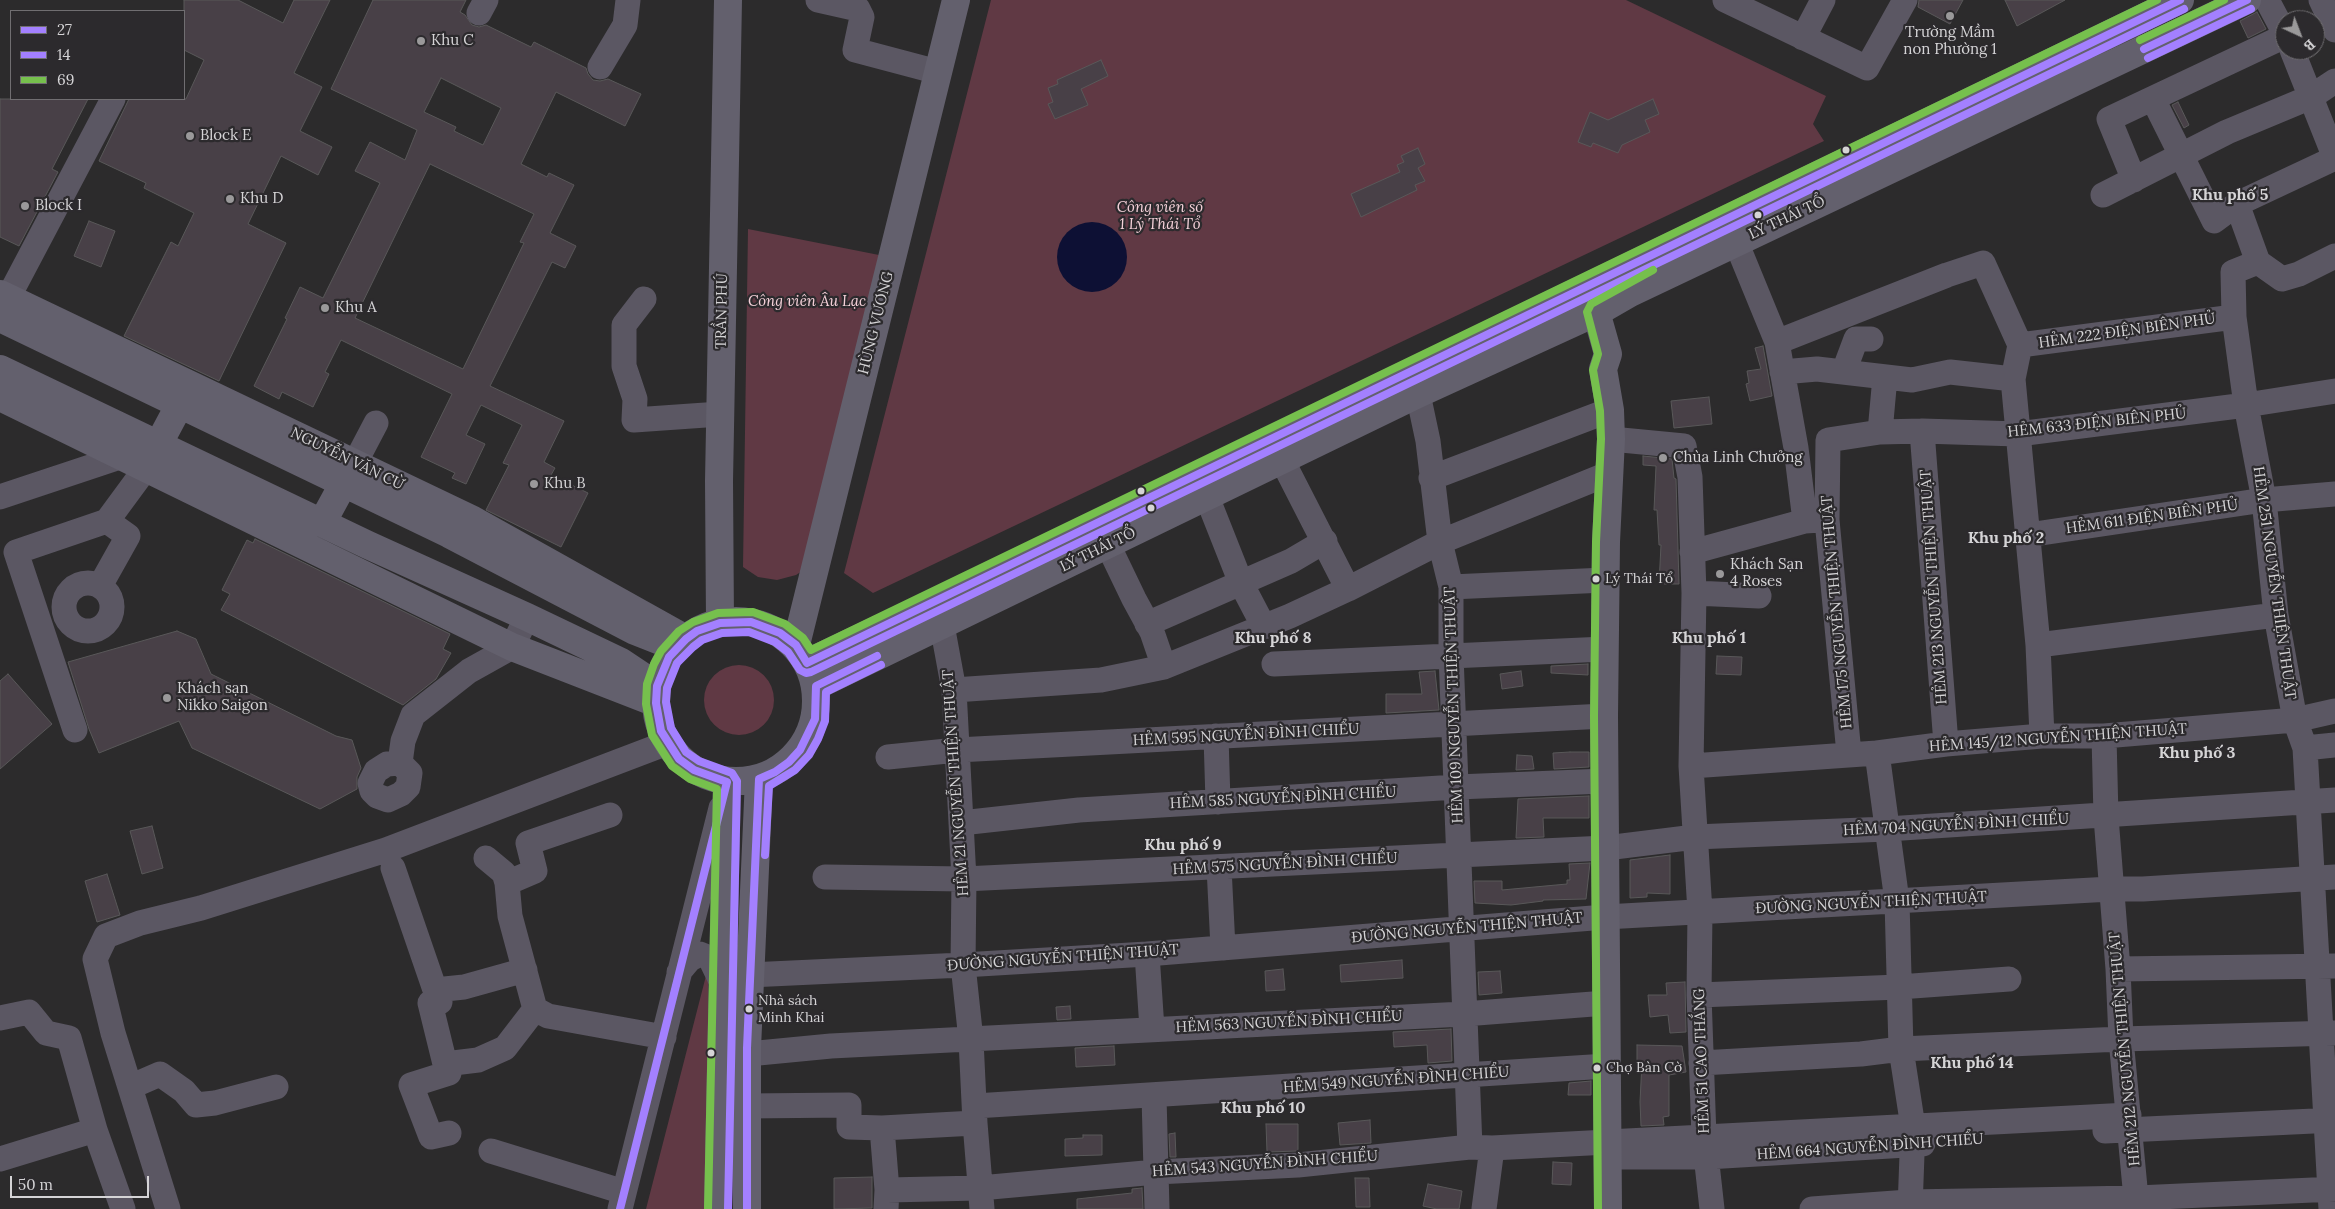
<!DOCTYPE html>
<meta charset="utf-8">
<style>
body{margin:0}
#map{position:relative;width:2335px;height:1209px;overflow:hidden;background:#2c2b2c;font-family:Lora,serif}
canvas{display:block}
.legend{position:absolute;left:10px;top:10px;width:175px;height:90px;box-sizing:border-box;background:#2c2a2d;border:1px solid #706e71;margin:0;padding:6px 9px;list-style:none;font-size:15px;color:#d5d4d6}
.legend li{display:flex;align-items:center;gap:10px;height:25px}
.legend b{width:25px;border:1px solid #706e71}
.north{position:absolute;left:2275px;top:10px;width:50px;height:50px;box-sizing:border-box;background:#2c2a2d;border:1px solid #706e71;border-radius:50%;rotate:137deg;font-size:14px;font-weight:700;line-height:20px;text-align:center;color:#d5d4d6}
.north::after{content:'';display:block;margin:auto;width:18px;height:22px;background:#9a999a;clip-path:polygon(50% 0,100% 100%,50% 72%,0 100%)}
.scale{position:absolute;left:10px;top:1176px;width:139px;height:22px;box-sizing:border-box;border:2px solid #d5d4d6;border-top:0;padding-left:6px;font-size:15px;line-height:18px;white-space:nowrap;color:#d5d4d6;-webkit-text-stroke:4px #2c2a2d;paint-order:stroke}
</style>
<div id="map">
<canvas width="2335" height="1209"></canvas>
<ul class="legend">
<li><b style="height:6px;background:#a380ff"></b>27</li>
<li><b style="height:6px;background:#a380ff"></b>14</li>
<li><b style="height:6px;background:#76c04d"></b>69</li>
</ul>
<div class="north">B</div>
<div class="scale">50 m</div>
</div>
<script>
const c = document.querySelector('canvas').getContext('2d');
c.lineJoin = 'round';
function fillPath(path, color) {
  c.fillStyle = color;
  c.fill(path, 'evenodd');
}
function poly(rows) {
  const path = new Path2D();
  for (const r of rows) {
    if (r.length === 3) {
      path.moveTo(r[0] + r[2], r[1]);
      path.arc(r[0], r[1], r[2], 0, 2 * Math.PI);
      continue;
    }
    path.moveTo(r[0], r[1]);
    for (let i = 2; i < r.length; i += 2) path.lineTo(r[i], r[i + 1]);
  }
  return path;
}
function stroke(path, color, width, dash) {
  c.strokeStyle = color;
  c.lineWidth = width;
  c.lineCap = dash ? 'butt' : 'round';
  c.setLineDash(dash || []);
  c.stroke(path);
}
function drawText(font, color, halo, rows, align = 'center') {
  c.font = font + ' Lora,serif';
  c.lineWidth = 4.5;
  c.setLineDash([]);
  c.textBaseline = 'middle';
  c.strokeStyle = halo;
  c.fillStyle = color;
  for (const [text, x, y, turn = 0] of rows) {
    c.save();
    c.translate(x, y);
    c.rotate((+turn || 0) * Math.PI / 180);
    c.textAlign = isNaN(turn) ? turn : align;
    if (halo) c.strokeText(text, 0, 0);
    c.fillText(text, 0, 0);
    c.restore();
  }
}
const green = poly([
 [991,0,1626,0,1826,96,1813,124,1824,141,873,593,844,573],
 [748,229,879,255,805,569,796,575,777,580,758,577,743,567],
 [739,700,35],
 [708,968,711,1209,646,1209]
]);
const water = poly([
 [1092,257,35]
]);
const building = poly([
 [184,0,238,0,283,23,294,0,330,0,294,73,322,87,300,131,332,147,318,175,281,156,248,224,286,243,219,381,124,336,171,242,178,246,194,213,144,188,146,183,99,161,129,99,186,99,204,60,184,50,184,0],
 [373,0,466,0,460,12,465,15,472,25,479,27,486,25,531,47,534,42,586,68,588,74,593,80,600,81,608,79,641,94,625,126,556,92,521,164,547,177,549,173,574,185,550,233,576,246,565,268,552,262,490,386,564,421,544,462,555,468,551,475,588,493,561,547,486,510,509,465,503,463,522,425,481,405,466,435,485,444,466,484,452,478,455,473,421,457,452,394,341,340,325,372,329,374,313,407,282,392,279,399,254,386,287,319,285,318,300,287,323,298,380,183,355,171,370,142,405,160,417,130,331,89,373,0],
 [441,78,501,108,483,145,454,131,456,127,424,112,441,78],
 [430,164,534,214,520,242,524,243,463,369,355,318,430,164],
 [1919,0,1963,0,1950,24,1918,7,1919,0],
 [2005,0,2065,0,2017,26,2005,0],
 [2257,12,2266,29,2248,38,2240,21,2257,12],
 [1101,60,1108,76,1081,89,1088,105,1055,119,1048,104,1053,102,1048,88,1058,84,1057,80,1101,60],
 [0,99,88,99,52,169,58,172,19,246,0,237,0,99],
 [1653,99,1659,114,1645,120,1650,132,1622,145,1618,153,1593,143,1591,147,1578,142,1590,112,1608,120,1653,99],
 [2178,102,2189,125,2184,128,2172,105,2178,102],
 [1418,148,1425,164,1418,168,1425,181,1415,185,1417,190,1361,217,1351,194,1400,172,1397,165,1404,162,1401,156,1418,148],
 [89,221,115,231,101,267,74,256,89,221],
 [1763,346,1772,396,1750,401,1746,384,1749,383,1747,371,1761,369,1755,348,1763,346],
 [1709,397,1712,424,1674,428,1671,401,1709,397],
 [1643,456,1672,459,1674,478,1676,479,1679,584,1659,584,1661,545,1659,545,1657,510,1654,510,1656,466,1643,465,1643,456],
 [255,539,450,634,443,649,451,653,436,679,403,705,221,610,230,594,222,590,247,540,253,543,255,539],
 [177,631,196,639,211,674,336,736,352,740,361,768,357,777,357,789,320,809,192,748,179,721,99,753,89,729,68,662,177,631],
 [1717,656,1742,657,1741,675,1716,674,1717,656],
 [1588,664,1588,675,1551,673,1551,666,1588,664],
 [1435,671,1439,710,1386,713,1386,694,1422,694,1419,672,1435,671],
 [1521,671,1523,686,1502,689,1500,674,1521,671],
 [8,674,52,724,0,769,0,681,8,674],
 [1570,752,1589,752,1589,767,1554,769,1553,753,1570,752],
 [1517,755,1532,756,1534,769,1516,770,1517,755],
 [1589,796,1589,818,1543,818,1544,837,1516,838,1518,799,1589,796],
 [152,826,163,868,142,874,130,831,152,826],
 [1670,855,1670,894,1647,893,1647,897,1630,898,1630,860,1670,855],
 [1590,863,1586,899,1543,900,1543,901,1511,905,1475,903,1474,881,1502,881,1502,890,1567,884,1567,880,1570,880,1569,864,1590,863],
 [107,874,120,915,97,922,85,881,107,874],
 [1402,960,1403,978,1341,982,1340,965,1402,960],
 [1283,969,1285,990,1266,991,1265,971,1283,969],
 [1500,971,1502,993,1479,995,1478,972,1500,971],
 [1685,982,1686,1032,1670,1033,1668,1015,1650,1017,1648,995,1667,995,1666,983,1685,982],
 [1070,1006,1071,1019,1057,1020,1056,1007,1070,1006],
 [1451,1029,1452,1061,1428,1063,1427,1045,1394,1047,1393,1032,1451,1029],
 [1637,1045,1682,1046,1686,1072,1669,1075,1669,1116,1663,1117,1664,1125,1641,1126,1640,1102,1642,1062,1637,1062,1637,1045],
 [1114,1046,1115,1065,1076,1067,1075,1048,1114,1046],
 [1591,1081,1591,1095,1568,1095,1569,1083,1591,1081],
 [1370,1120,1371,1143,1340,1145,1338,1123,1370,1120],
 [1266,1124,1298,1124,1298,1151,1267,1152,1266,1124],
 [1175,1133,1176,1157,1170,1157,1169,1134,1175,1133],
 [1083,1135,1102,1135,1102,1155,1065,1156,1065,1139,1083,1138,1083,1135],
 [1553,1162,1572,1163,1571,1185,1552,1184,1553,1162],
 [872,1177,872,1208,834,1209,834,1178,872,1177],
 [1355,1178,1369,1178,1370,1207,1356,1207,1355,1178],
 [1428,1184,1462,1191,1459,1209,1437,1209,1423,1206,1428,1184],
 [1142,1188,1143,1209,1077,1209,1077,1199,1132,1193,1132,1189,1142,1188]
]);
const minor = poly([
 [818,0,858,9,862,17,855,50,938,72],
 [1725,0,1867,68,1905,0],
 [2267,0,2285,34],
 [2321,0,2335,30],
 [479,13,486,0],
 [1803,38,1823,0],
 [2292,50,2335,158],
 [600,67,625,25,628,0],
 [2153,99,2214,221,2237,204,2335,158],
 [2134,180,2109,119,2285,36],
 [2103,195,2227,132,2311,97,2335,81],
 [2237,204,2258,262,2282,279,2299,274,2335,256],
 [1736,242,1777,342,1796,448,1805,521],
 [2258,262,2233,272,2234,317,2246,405,2264,500,2276,615,2295,720,2305,748,2331,1209],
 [8,298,113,99],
 [644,299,624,325,624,366,635,399,634,420,720,414],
 [1777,342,1947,275,1983,263,2020,345,2013,379,2038,645,2042,736],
 [2020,345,2234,317],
 [1844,371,1856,339,1871,339],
 [1782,372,1817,369,1912,380,1950,372,2013,379],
 [1418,394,1428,441,1440,542,1451,587,1451,655,1470,1147],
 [1922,431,1946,744],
 [1880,432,1885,377],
 [1611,439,1684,446,1690,477,1694,593,1691,766,1700,912,1699,995,1704,1137,1712,1209],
 [1282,460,1348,589],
 [355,463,376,423],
 [1431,478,1610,410],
 [0,497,123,456],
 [1207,497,1241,583,1264,627],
 [2028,535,2264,500,2335,494],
 [1108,545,1134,599,1152,632,1164,667],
 [1692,552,1805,521,1820,520],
 [88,607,24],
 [100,586,128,536,107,521,146,468],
 [1451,587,1605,580],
 [1694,593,1759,596],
 [934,608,942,625,954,690,964,879,963,965,971,1040,975,1123,982,1209],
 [1147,624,1291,561,1325,541],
 [2038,645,2276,615],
 [1274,664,1605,649],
 [954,690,1101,680,1164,667,1290,616,1348,589,1440,542,1610,473],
 [75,730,16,552,107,521],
 [1216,736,1218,802],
 [2104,736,2106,817,2118,969,2121,1039,2137,1209],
 [2305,748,2335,745],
 [1877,753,1897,901,1901,1049,1913,1127,1910,1209],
 [1849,754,1827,520,1828,440,1880,432,1922,431,2018,434,2246,405,2335,391],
 [888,757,957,750,1604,716],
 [400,763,387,764,376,771,370,783,372,791,377,796,388,800,401,794,408,787,410,773,400,763,403,741,413,715,469,671,512,647,527,617],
 [1691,766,1877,753,1946,744,2042,736,2104,736,2295,720,2335,711],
 [610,815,528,843,535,871,507,883,510,916,535,1009,548,1016,664,1037],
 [961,823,1079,810,1457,787,1605,781],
 [486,858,504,873,507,883],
 [1219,867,1223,948],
 [393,868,435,990,464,987,525,970],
 [825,877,964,879,1458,855,1606,848,1695,837,1887,829,2335,800],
 [1147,954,1152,1029],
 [2118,969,2335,966],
 [679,972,690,959,700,954,710,958,722,983],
 [749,975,963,965,1147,954,1605,917,2111,889,2143,889,2335,877],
 [435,990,440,1002,430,1003,445,1064,449,1073,411,1085,431,1137,449,1133],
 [1699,995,1899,987,2009,979],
 [0,1018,29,1012,46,1033,69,1038,95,1130,123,1209],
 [748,1054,831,1046,1464,1014,1606,1003],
 [1701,1063,1861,1054,1901,1049,2121,1039,2335,1033],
 [445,1064,478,1060,505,1048,535,1009],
 [130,1087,160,1074,184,1091,196,1105,215,1103,276,1087],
 [1154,1096,1157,1209],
 [746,1106,849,1105,849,1127,882,1128,975,1123],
 [975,1106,1607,1066],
 [882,1128,887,1190,886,1209],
 [2105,1131,2335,1120],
 [491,1151,624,1192],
 [1609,1157,1707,1157,1923,1144],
 [0,1159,95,1130],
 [887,1190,980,1188,1156,1172,1298,1165,1470,1147,1492,1148,2129,1115],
 [168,1209,113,1033,95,959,106,936,140,923,201,908,386,850,667,743],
 [620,1209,721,808],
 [1484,1209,1492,1148],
 [1812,1209,1909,1202,2137,1198,2335,1189]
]);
const major = poly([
 [0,294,473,520,686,639],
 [1591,294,1608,354,1603,369,1610,410,1611,439,1606,542,1604,716,1608,1209],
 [0,318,449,534,635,631,673,646],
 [0,369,368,545,527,617,621,662,657,686],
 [0,397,512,647,656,703],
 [149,462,189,387],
 [322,523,353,466],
 [736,701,80],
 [720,623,719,481,728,0],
 [796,645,956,0],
 [807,663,932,604,2180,0],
 [816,686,1418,394,1597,312,1630,293,2247,0],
 [718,1209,727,782],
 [747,1209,747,1048,759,779]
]);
const bus1 = poly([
 [2144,49,2247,0],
 [620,1209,727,782,694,770,679,759,661,731,656,703,657,686,669,657,686,639,697,631,720,623,751,622,780,633,796,645,807,663,2180,0],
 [747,1209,747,1048,759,779,775,772,789,762,800,750,815,719,816,686,877,656]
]);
const bus2 = poly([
 [2148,58,2251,9],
 [765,855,769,786,795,770,809,755,818,739,825,721,826,692,881,665],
 [728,1209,737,781,732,773,699,761,686,752,671,728,666,702,667,688,677,663,693,647,702,640,722,633,749,632,775,642,788,652,800,670,806,673,811,672,2184,9]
]);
const bus3 = poly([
 [2140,40,2224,0],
 [708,1209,717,789,690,779,672,766,652,735,646,704,647,684,654,664,661,651,679,631,693,622,718,613,753,612,785,624,803,638,811,650,2157,0],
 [1598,1209,1594,716,1596,542,1601,439,1600,411,1593,370,1598,354,1587,312,1591,304,1653,270]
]);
const markers = [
 [1950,16,5,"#9a999a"],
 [421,41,5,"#9a999a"],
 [190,136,5,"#9a999a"],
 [1846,150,4.5,"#d5d4d6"],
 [230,199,5,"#9a999a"],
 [25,206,5,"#9a999a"],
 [1758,215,4.5,"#d5d4d6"],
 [325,308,5,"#9a999a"],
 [1663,458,5,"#9a999a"],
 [534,484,5,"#9a999a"],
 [1141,491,4.5,"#d5d4d6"],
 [1151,508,4.5,"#d5d4d6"],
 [1720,574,5,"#9a999a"],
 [1596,579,4.5,"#d5d4d6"],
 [167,698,5,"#9a999a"],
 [749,1009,4.5,"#d5d4d6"],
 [711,1053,4.5,"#d5d4d6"],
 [1597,1068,4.5,"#d5d4d6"]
];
const busNames = [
 ["Lý Thái Tổ",1605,579],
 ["Nhà sách",758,1001],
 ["Minh Khai",758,1018],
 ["Chợ Bàn Cờ",1606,1068]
];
const poiNames = [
 ["Trường Mầm",1950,33,"center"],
 ["non Phường 1",1950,50,"center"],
 ["Khu C",431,41],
 ["Block E",200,136],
 ["Khu D",240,199],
 ["Block I",35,206],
 ["Khu A",335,308],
 ["Chùa Linh Chưởng",1673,458],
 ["Khu B",544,484],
 ["Khách Sạn",1730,565],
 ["4 Roses",1730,582],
 ["Khách sạn",177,689],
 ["Nikko Saigon",177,706]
];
const parkNames = [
 ["Công viên số",1160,208],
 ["1 Lý Thái Tổ",1160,225],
 ["Công viên Âu Lạc",807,302]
];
const streetNames = [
 ["LÝ THÁI TỔ",1787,218,-25],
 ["TRẦN PHÚ",722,311,-89],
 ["HÙNG VƯƠNG",876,323,-76],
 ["HẺM 222 ÐIỆN BIÊN PHỦ",2127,331,-8],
 ["HẺM 633 ÐIỆN BIÊN PHỦ",2097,423,-6],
 ["NGUYỄN VĂN CỪ",347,459,26],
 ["HẺM 611 ÐIỆN BIÊN PHỦ",2152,517,-8],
 ["LÝ THÁI TỔ",1098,550,-26],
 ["HẺM 251 NGUYỄN THIỆN THUẬT",2274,583,82],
 ["HẺM 213 NGUYỄN THIỆN THUẬT",1934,587,-94],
 ["HẺM 175 NGUYỄN THIỆN THUẬT",1837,612,-95],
 ["HẺM 109 NGUYỄN THIỆN THUẬT",1454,705,-92],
 ["HẺM 595 NGUYỄN ÐÌNH CHIỂU",1246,735,-3],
 ["HẺM 145/12 NGUYỄN THIỆN THUẬT",2058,738,-4],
 ["HẺM 21 NGUYỄN THIỆN THUẬT",956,783,-94],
 ["HẺM 585 NGUYỄN ÐÌNH CHIỂU",1283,798,-3],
 ["HẺM 704 NGUYỄN ĐÌNH CHIỂU",1956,825,-3],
 ["HẺM 575 NGUYỄN ÐÌNH CHIỂU",1285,864,-3],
 ["ĐƯỜNG NGUYỄN THIỆN THUẬT",1871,903,-3],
 ["ĐƯỜNG NGUYỄN THIỆN THUẬT",1467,928,-5],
 ["ĐƯỜNG NGUYỄN THIỆN THUẬT",1063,958,-4],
 ["HẺM 563 NGUYỄN ÐÌNH CHIỂU",1289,1022,-3],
 ["HẺM 212 NGUYỄN THIỆN THUẬT",2125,1049,-95],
 ["HẺM 51 CAO THẮNG",1702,1061,-92],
 ["HẺM 549 NGUYỄN ÐÌNH CHIỂU",1396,1080,-4],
 ["HẺM 664 NGUYỄN ĐÌNH CHIỂU",1870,1147,-4],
 ["HẺM 543 NGUYỄN ÐÌNH CHIỂU",1265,1164,-4]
];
const neighbourhoodNames = [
 ["Khu phố 5",2230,195],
 ["Khu phố 2",2006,538],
 ["Khu phố 8",1273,638],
 ["Khu phố 1",1709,638],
 ["Khu phố 3",2197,753],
 ["Khu phố 9",1183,845],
 ["Khu phố 14",1972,1063],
 ["Khu phố 10",1263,1108]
];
fillPath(green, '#603944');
fillPath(water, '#0d1034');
fillPath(building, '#484047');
stroke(building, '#595859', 1);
stroke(minor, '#5b5763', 25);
stroke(major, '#63606d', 28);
stroke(bus1, '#a380ff', 8);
stroke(bus2, '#a380ff', 8);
stroke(bus3, '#76c04d', 8);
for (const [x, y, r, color] of markers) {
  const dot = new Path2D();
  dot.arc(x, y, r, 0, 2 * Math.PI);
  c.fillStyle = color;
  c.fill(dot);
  stroke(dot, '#2c2a2d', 2);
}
drawText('14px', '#d5d4d6', '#2c2a2d', busNames, 'left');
drawText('15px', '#d5d4d6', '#2c2a2d', poiNames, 'left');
drawText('italic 15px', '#f5d1d9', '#2c2a2d', parkNames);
drawText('15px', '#d5d4d6', '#2c2a2d', streetNames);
drawText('bold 16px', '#d5d4d6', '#2c2a2d', neighbourhoodNames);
</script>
